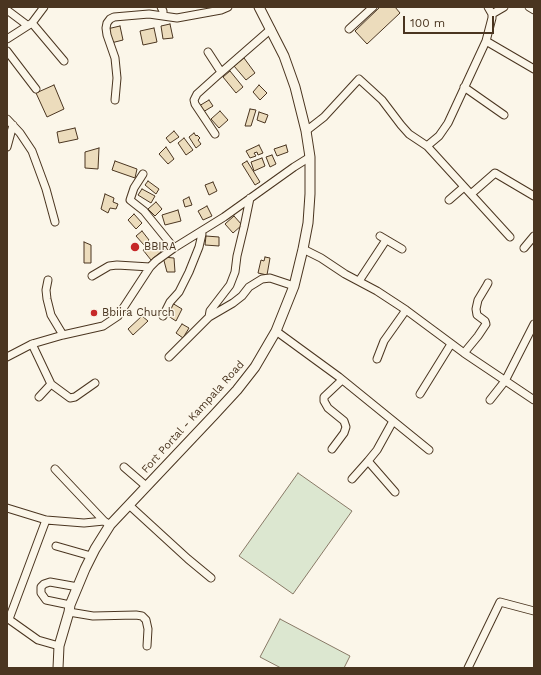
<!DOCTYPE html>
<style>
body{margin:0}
#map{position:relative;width:541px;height:675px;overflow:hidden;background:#fbf6e9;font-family:"Work Sans",sans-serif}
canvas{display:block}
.frame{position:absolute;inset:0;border:8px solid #4a3520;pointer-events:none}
.scale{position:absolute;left:403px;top:16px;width:91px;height:18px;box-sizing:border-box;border:2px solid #4a3520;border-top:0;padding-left:5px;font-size:12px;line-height:14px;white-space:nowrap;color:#4a3520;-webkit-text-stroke:3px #fbf6e9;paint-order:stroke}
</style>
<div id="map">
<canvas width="541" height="675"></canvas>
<div class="frame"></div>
<div class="scale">100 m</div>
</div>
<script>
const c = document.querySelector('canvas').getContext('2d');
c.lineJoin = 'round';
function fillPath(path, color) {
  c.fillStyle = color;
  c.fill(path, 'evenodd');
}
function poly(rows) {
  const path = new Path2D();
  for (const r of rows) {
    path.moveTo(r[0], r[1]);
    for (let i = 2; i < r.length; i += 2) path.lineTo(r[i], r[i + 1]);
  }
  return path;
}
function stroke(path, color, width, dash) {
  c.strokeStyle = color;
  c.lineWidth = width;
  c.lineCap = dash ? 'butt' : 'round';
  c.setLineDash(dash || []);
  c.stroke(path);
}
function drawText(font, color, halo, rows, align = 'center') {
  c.font = font + ' "Work Sans",sans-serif';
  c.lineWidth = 3;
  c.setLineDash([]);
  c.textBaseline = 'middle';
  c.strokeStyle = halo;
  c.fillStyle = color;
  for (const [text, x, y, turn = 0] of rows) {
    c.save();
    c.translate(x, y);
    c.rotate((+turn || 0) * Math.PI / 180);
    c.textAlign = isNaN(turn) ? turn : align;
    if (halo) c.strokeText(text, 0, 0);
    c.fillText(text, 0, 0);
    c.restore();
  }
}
const green = poly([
 [298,473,352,511,293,594,239,556,298,473],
 [280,619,350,656,344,668,281,668,260,657,280,619]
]);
const building = poly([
 [380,7,395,7,400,13,367,44,355,31,380,7],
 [170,24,173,38,163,39,161,26,170,24],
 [120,26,123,40,111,43,107,29,120,26],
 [154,28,157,42,143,45,140,31,154,28],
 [244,58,255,73,246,80,234,66,244,58],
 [230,71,243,87,236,93,223,77,230,71],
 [54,85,64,109,47,117,36,93,54,85],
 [259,85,267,93,260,100,253,92,259,85],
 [209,100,213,106,203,112,199,106,209,100],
 [250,109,256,110,251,126,245,126,250,109],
 [220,111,228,120,219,128,211,119,220,111],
 [259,112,268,115,265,123,257,120,259,112],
 [75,128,78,139,59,143,57,132,75,128],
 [174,131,179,137,170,143,166,138,174,131],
 [194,133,196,136,197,135,200,138,198,140,201,144,196,148,189,137,194,133],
 [184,138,193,150,186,155,178,143,184,138],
 [259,145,263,153,258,155,257,152,254,153,256,156,250,158,246,151,259,145],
 [286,145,288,152,277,156,274,149,286,145],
 [166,147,174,159,168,164,159,154,166,147],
 [99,148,98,169,85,168,85,152,99,148],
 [272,155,276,164,270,167,266,157,272,155],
 [262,158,265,166,254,171,251,162,262,158],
 [115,161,137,169,135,178,112,170,115,161],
 [247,161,260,182,255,185,242,164,247,161],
 [148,181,159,189,156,194,145,185,148,181],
 [213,182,217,191,209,195,205,185,213,182],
 [142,189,155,196,151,203,138,195,142,189],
 [105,194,114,198,113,202,118,204,116,209,110,208,108,213,101,209,105,194],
 [189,197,192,205,185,207,183,200,189,197],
 [156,202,162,209,155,216,148,209,156,202],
 [207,206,212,216,203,220,198,211,207,206],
 [178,210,181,221,165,225,162,215,178,210],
 [134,214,142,223,136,229,128,220,134,214],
 [234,216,242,225,233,233,225,224,234,216],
 [142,231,149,240,144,245,136,236,142,231],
 [206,236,219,237,219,246,205,245,206,236],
 [84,242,91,245,91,263,84,263,84,242],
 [154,242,161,252,151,260,143,250,154,242],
 [163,257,174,258,175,272,167,272,163,257],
 [265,257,270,258,267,275,258,273,261,260,264,261,265,257],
 [172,303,182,309,176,321,165,314,172,303],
 [142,316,148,321,133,335,128,329,142,316],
 [182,324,189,328,183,338,176,333,182,324]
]);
const minor = poly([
 [161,7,163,11,163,16],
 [529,7,534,10],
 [7,10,27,25],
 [492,14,504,7],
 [32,23,64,61],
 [349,29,373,7],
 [7,39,32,23,44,7],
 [486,41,534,69],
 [7,51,36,89],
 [208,52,221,72],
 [464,87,504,115],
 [115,100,117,78,115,58,107,35,106,28,107,23,110,19,114,17,149,14,177,18,221,10,228,7],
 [7,119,20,133,32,151,46,189,55,222],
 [306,131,324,117,359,79,370,89,382,100,401,125,409,134,427,146,510,237],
 [215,134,195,104,194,100,197,94,217,76,271,29],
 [427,146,439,136,448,123,486,41,492,18,492,14,488,7],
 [7,147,13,125],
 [143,174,134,188,130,200,144,211,174,248],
 [471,194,495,173,534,196],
 [449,200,464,187],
 [380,236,402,249],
 [524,248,534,236],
 [303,249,321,258,345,274,377,291,406,310,464,353,534,400],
 [92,276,109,266,117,265,150,267],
 [48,280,46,290,47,299,51,315,63,335],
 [359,281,386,240],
 [163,316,170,302,179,292,189,272,199,247,202,234,201,232],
 [209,317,210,311,230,285,235,272,237,256,244,227,250,198],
 [276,331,339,377,429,450],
 [32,344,51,384,70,398,75,397,95,383],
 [464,353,478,336,486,324,485,321,477,315,476,309,478,300,487,285,488,283],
 [7,357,32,344,63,335,103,326,118,316,150,267,156,261,174,248,224,217,294,167,310,157],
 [169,357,209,317,233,303,242,296,249,287,262,279,270,278,294,286],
 [377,359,384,341,406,310],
 [420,394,451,344],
 [39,397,51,384],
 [490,400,505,381,534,324],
 [332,449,344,433,346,427,344,421,328,408,324,401,324,397,342,380],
 [368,461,395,492],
 [124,467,146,486],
 [55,469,104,521],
 [352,479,368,461,377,450,393,421],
 [129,505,188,559,211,578],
 [7,508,46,520,84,523,104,521,110,525],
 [56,546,91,556],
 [70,605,46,600,41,593,41,587,44,584,50,582,78,587],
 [69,612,93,616,136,615,142,616,146,620,148,629,147,646],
 [7,618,38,640,59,646],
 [9,619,46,520],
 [468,668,500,602,534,611]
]);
const major = poly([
 [58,668,59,646,69,612,70,605,85,569,95,549,110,525,214,415,237,390,255,367,276,331,294,286,303,249,308,223,310,194,310,157,306,131,295,87,284,56,259,7]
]);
const markers = [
 [135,247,5,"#c62828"],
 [94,313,4,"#c62828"]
];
const poiNames = [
 ["BBIRA",144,247],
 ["Bbiira Church",102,313]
];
const streetNames = [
 ["Fort Portal - Kampala Road",193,417,-48]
];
fillPath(green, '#dce7d0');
stroke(green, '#887966', 1);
fillPath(building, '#ecdcbc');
stroke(building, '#4a3520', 1);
stroke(minor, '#4a3520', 9);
stroke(major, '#4a3520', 11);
stroke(minor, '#fbf6e9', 7);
stroke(major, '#fbf6e9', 9);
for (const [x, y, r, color] of markers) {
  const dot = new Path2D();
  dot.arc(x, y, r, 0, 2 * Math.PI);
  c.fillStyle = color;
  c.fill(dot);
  stroke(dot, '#fbf6e9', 1.5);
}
drawText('11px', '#4a3520', '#fbf6e9', poiNames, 'left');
drawText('11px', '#4a3520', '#fbf6e9', streetNames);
</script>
